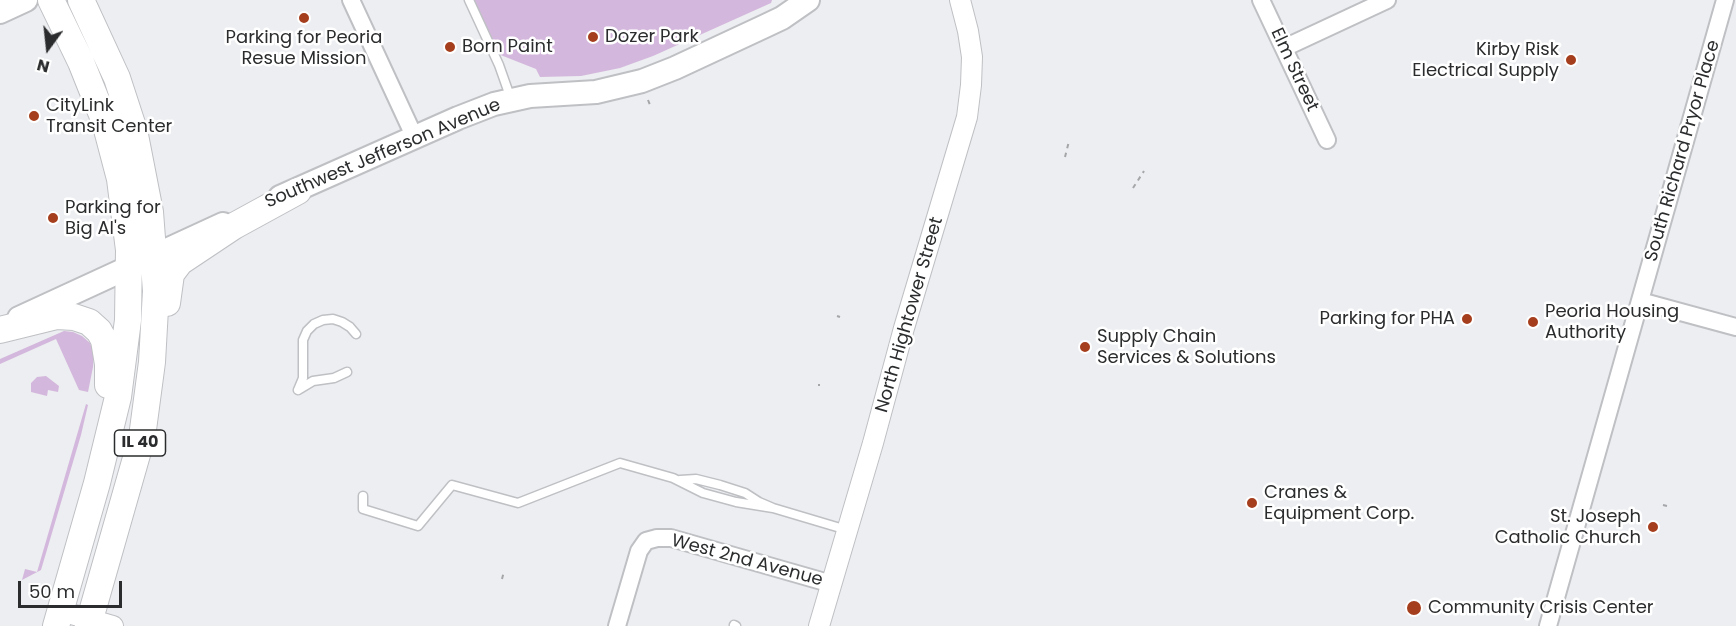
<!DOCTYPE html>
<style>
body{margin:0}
#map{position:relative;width:1736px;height:626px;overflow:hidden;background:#eceef1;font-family:Poppins,sans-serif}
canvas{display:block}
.north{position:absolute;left:18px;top:18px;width:60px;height:60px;-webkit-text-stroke:4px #fff;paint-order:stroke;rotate:195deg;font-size:16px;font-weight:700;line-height:24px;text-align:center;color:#2b2c2d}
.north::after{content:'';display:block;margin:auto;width:21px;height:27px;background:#2b2c2d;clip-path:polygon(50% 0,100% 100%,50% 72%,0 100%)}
.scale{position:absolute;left:18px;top:581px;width:104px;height:27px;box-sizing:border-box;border:3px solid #2b2c2d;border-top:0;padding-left:8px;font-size:18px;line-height:21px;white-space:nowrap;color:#2b2c2d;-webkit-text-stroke:4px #fff;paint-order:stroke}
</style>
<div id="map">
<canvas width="1736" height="626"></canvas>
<div class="north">N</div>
<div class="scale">50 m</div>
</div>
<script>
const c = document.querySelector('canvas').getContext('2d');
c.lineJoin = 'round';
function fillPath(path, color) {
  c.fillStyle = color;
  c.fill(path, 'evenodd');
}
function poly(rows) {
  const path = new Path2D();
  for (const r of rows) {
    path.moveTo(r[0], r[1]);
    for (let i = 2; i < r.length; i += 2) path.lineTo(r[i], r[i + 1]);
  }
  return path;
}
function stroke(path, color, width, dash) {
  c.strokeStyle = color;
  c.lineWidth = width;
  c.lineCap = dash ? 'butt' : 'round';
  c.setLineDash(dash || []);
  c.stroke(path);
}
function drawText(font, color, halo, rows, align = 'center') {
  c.font = font + ' Poppins,sans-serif';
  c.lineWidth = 5;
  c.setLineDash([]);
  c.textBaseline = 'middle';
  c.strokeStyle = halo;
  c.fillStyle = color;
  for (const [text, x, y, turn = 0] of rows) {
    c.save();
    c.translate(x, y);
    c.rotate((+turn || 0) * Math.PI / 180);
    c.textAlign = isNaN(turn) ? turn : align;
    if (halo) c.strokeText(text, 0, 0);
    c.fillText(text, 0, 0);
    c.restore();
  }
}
const green = poly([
 [473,0,772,0,771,3,653,56,620,68,581,76,540,77,536,69,498,54],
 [64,331,73,332,82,336,90,343,94,353,93,367,88,392,79,390,56,339,0,364,0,359],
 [46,376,59,386,58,392,48,390,47,396,31,392,31,383,37,377],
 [86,404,88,405,81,435,41,570,22,580,25,569,37,572]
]);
const path = poly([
 [648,100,650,105],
 [1065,157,1069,141],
 [1133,188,1144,171],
 [837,316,840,317],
 [818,385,820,385],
 [1663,505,1667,506],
 [1603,512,1608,513],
 [502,579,504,571]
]);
const service = poly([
 [469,0,499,65,511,99],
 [298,390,303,378,303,340,307,331,314,324,323,320,333,319,342,322,350,327,356,334],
 [298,390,313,381,334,378,347,372],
 [680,480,696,479,720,485,745,493,759,502,773,508,847,530],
 [363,496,363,509,418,526,452,485,518,503,620,463,673,478,703,493,736,502,773,508],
 [734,625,736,626]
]);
const minor = poly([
 [351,0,415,138],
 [1261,0,1327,140],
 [1284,48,1387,0],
 [1640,301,1736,327],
 [617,626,639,551,646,541,657,538,671,538,832,584],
 [1548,626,1725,0]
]);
const tertiary = poly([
 [61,611,113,626],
 [819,626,873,443,904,328,967,117,971,85,972,57,968,31,960,0]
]);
const secondary = poly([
 [0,12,26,0],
 [280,197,458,118,494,104,530,96,596,92,642,81,675,68,763,27,782,18,808,0],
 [19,318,223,224]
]);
const primary = poly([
 [51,0,81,62,105,122,120,179,129,250,128,320,118,397,97,483,56,626],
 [81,0,117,78,134,130,150,212,156,291,152,362,142,437,88,626],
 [167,303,171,274,180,262,234,226,298,191],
 [0,330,57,316,74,317,89,322,99,331,104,340,108,364,108,385]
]);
const markers = [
 [304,18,6,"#a53e1d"],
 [593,37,6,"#a53e1d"],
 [450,47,6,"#a53e1d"],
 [1571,60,6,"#a53e1d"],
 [34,116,6,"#a53e1d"],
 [53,218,6,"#a53e1d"],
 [1467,319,6,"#a53e1d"],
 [1533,322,6,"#a53e1d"],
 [1085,347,6,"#a53e1d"],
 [1252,503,6,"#a53e1d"],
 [1653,527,6,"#a53e1d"],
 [1414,608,8,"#a53e1d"]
];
const shields = [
 [140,443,51]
];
const shieldNames = [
 ["IL 40",140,443]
];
const poiNames = [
 ["Dozer Park",605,37],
 ["Parking for Peoria",304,38,"center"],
 ["Resue Mission",304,59,"center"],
 ["Born Paint",462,47],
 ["Kirby Risk",1559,50,"right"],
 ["Electrical Supply",1559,71,"right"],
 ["CityLink",46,106],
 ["Transit Center",46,127],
 ["Parking for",65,208],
 ["Big Al's",65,229],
 ["Peoria Housing",1545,312],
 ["Authority",1545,333],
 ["Parking for PHA",1455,319,"right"],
 ["Supply Chain",1097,337],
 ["Services & Solutions",1097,358],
 ["Cranes &",1264,493],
 ["Equipment Corp.",1264,514],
 ["St. Joseph",1641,517,"right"],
 ["Catholic Church",1641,538,"right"],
 ["Community Crisis Center",1428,608]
];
const streetNames = [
 ["Elm Street",1294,70,65],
 ["South Richard Pryor Place",1683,151,-74],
 ["Southwest Jefferson Avenue",383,154,-23],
 ["North Hightower Street",910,315,-74],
 ["West 2nd Avenue",747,561,15]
];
fillPath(green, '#d4b7dc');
stroke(service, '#bfc0c4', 11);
stroke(minor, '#bfc0c4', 20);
stroke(tertiary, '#bfc0c4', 22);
stroke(secondary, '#bfc0c4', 26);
stroke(primary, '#bfc0c4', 28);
stroke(path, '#a4a6a8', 2, [4.5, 4.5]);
stroke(service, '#fff', 8);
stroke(minor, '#fff', 16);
stroke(tertiary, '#fff', 20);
stroke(secondary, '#fff', 22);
stroke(primary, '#fff', 26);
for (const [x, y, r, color] of markers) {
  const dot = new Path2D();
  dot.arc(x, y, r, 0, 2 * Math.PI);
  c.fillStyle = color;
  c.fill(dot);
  stroke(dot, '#fff', 2);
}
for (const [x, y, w] of shields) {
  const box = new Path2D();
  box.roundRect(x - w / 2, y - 13, w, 26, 4.5);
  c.fillStyle = '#fff';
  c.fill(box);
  stroke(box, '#2b2c2d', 1.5);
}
drawText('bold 16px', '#2b2c2d', null, shieldNames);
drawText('18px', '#2b2c2d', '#fff', poiNames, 'left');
drawText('18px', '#2b2c2d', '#fff', streetNames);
</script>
